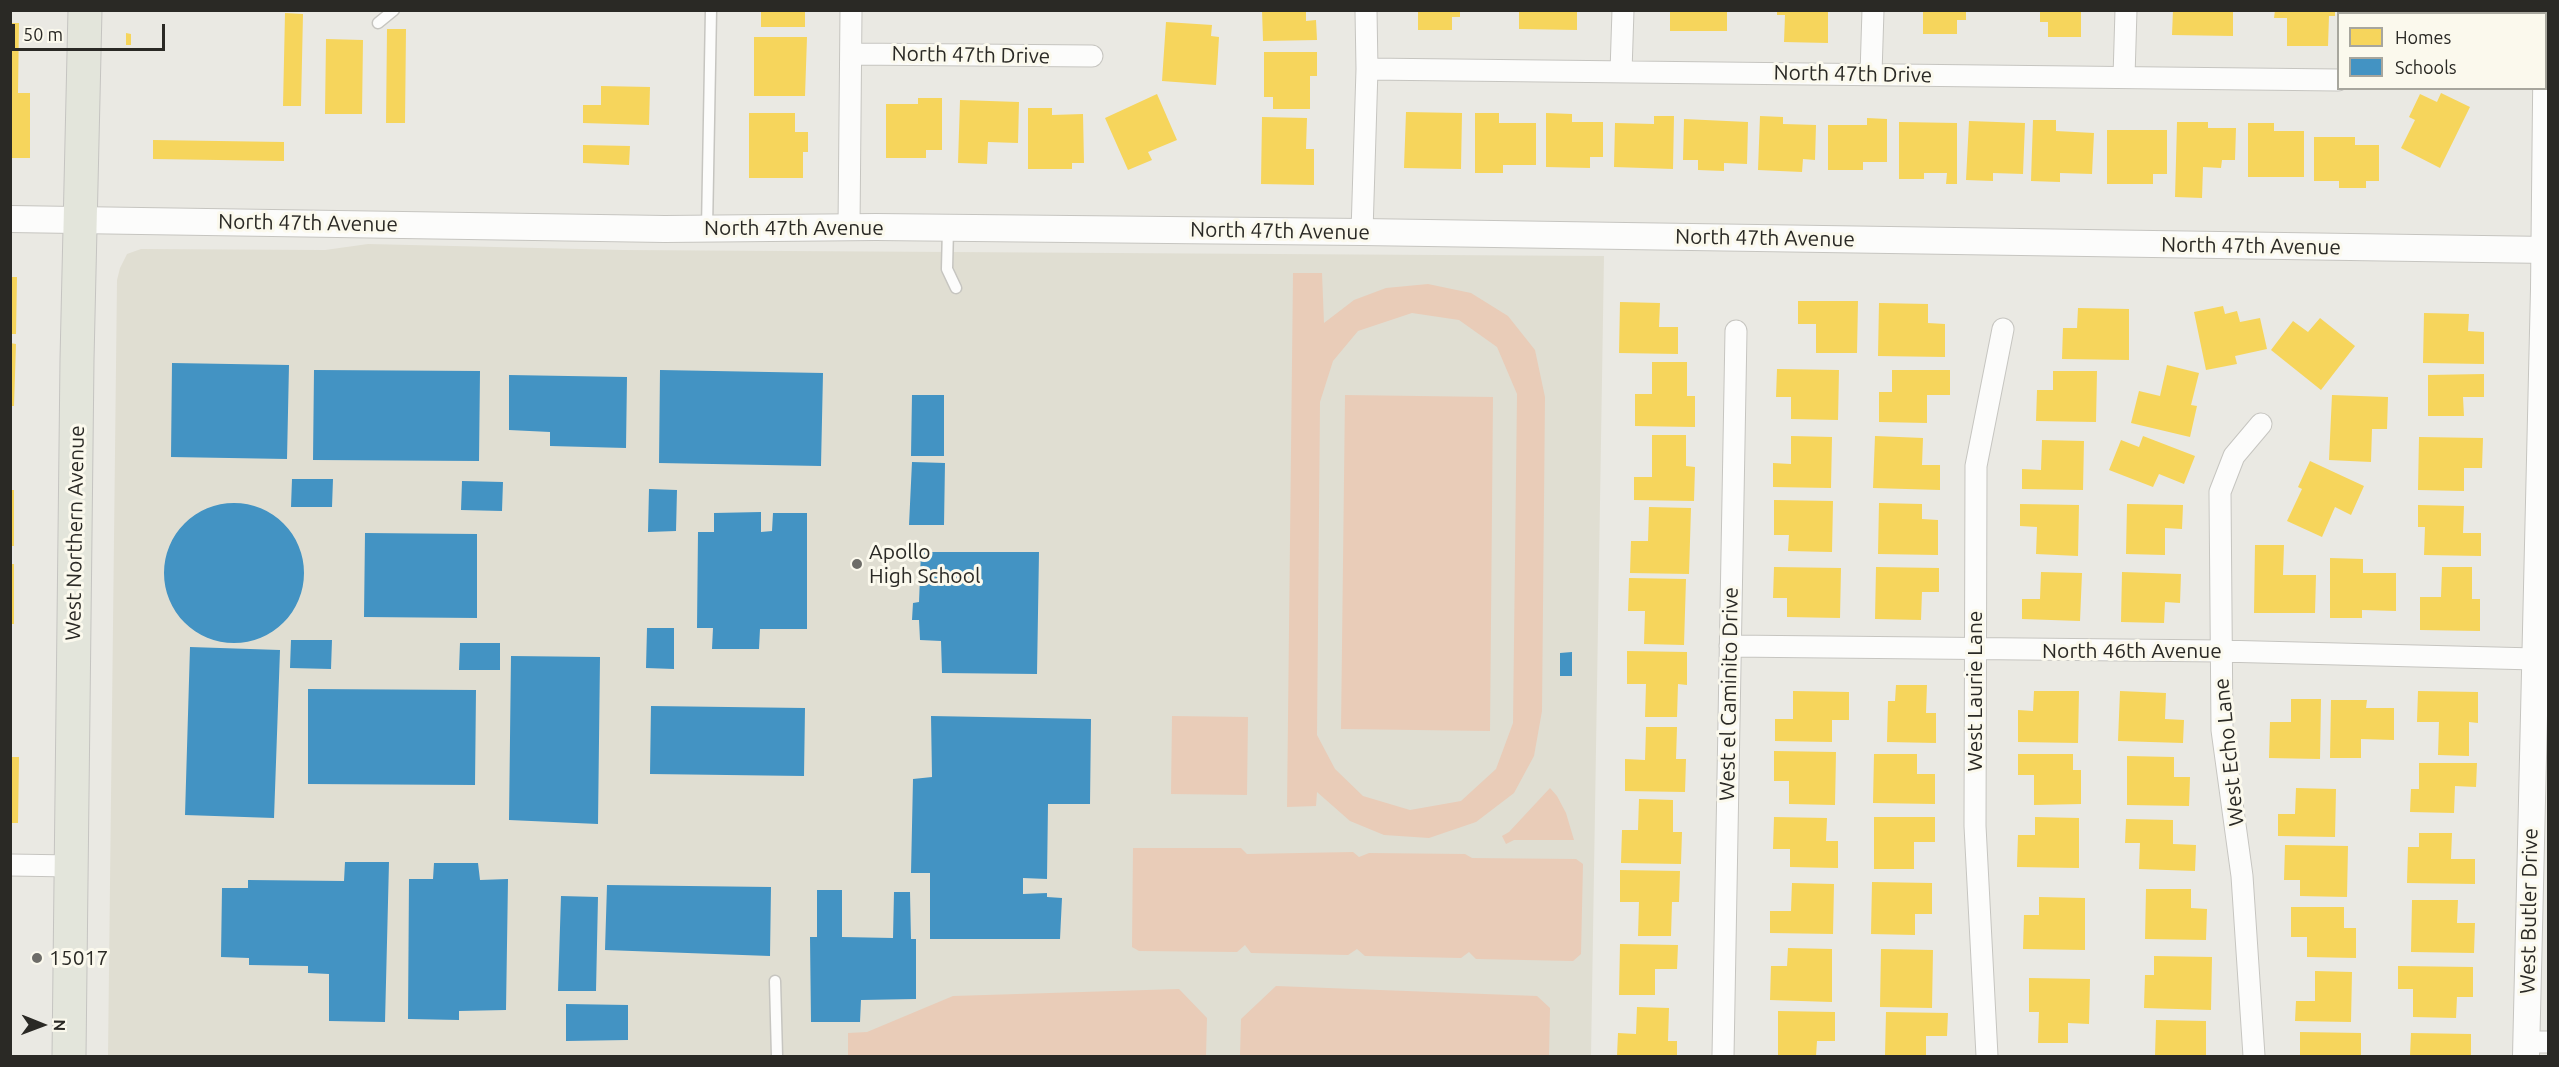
<!DOCTYPE html>
<style>
body{margin:0}
#map{position:relative;width:2559px;height:1067px;overflow:hidden;background:#eae9e3;font-family:Ubuntu,sans-serif}
canvas{display:block}
.frame{position:absolute;inset:0;border:12px solid #2a2925;pointer-events:none}
.legend{position:absolute;left:2337px;top:12px;width:210px;height:78px;box-sizing:border-box;background:#fbf9ed;border:2px solid #a7a69d;margin:0;padding:8px 10px;list-style:none;font-size:18px;color:#2a2925}
.legend li{display:flex;align-items:center;gap:12px;height:30px}
.legend b{width:30px;border:2px solid #a7a69d}
.north{position:absolute;left:12px;top:995px;width:60px;height:60px;-webkit-text-stroke:4px #fbf9ed;paint-order:stroke;rotate:91deg;font-size:16px;font-weight:700;line-height:24px;text-align:center;color:#2a2925}
.north::after{content:'';display:block;margin:auto;width:21px;height:27px;background:#2a2925;clip-path:polygon(50% 0,100% 100%,50% 72%,0 100%)}
.scale{position:absolute;left:12px;top:24px;width:153px;height:27px;box-sizing:border-box;border:3px solid #2a2925;border-top:0;padding-left:8px;font-size:18px;line-height:21px;white-space:nowrap;color:#2a2925;-webkit-text-stroke:4px #fbf9ed;paint-order:stroke}
</style>
<div id="map">
<canvas width="2559" height="1067"></canvas>
<div class="frame"></div>
<ul class="legend">
<li><b style="height:16px;background:#f6d55c"></b>Homes</li>
<li><b style="height:16px;background:#4393c3"></b>Schools</li>
</ul>
<div class="north">N</div>
<div class="scale">50 m</div>
</div>
<script>
const c = document.querySelector('canvas').getContext('2d');
c.lineJoin = 'round';
function fillPath(path, color) {
  c.fillStyle = color;
  c.fill(path, 'evenodd');
}
function poly(rows) {
  const path = new Path2D();
  for (const r of rows) {
    if (r.length === 3) {
      path.moveTo(r[0] + r[2], r[1]);
      path.arc(r[0], r[1], r[2], 0, 2 * Math.PI);
      continue;
    }
    path.moveTo(r[0], r[1]);
    for (let i = 2; i < r.length; i += 2) path.lineTo(r[i], r[i + 1]);
  }
  return path;
}
function stroke(path, color, width, dash) {
  c.strokeStyle = color;
  c.lineWidth = width;
  c.lineCap = dash ? 'butt' : 'round';
  c.setLineDash(dash || []);
  c.stroke(path);
}
function drawText(font, color, halo, rows, align = 'center') {
  c.font = font + ' Ubuntu,sans-serif';
  c.lineWidth = 6;
  c.setLineDash([]);
  c.textBaseline = 'middle';
  c.strokeStyle = halo;
  c.fillStyle = color;
  for (const [text, x, y, turn = 0] of rows) {
    c.save();
    c.translate(x, y);
    c.rotate((+turn || 0) * Math.PI / 180);
    c.textAlign = isNaN(turn) ? turn : align;
    if (halo) c.strokeText(text, 0, 0);
    c.fillText(text, 0, 0);
    c.restore();
  }
}
const built = poly([
 [368,244,623,250,1604,256,1591,1056,108,1056,117,280,120,268,127,254,141,249,325,250]
]);
const green = poly([
 [1293,273,1322,273,1324,323,1354,300,1386,288,1428,284,1471,293,1508,316,1535,350,1545,397,1542,711,1534,756,1514,793,1476,822,1429,838,1384,835,1350,821,1317,792,1316,806,1287,807],
 [1412,313,1459,320,1497,347,1517,394,1513,723,1496,769,1461,801,1410,810,1363,796,1335,769,1317,735,1320,402,1333,361,1358,331],
 [1345,395,1493,397,1490,731,1341,729],
 [1172,716,1248,717,1247,795,1171,794],
 [1550,788,1557,796,1566,813,1574,840,1514,840,1506,844,1502,836,1509,832],
 [1133,848,1241,848,1247,854,1353,852,1359,857,1369,853,1465,854,1472,858,1576,859,1583,864,1581,954,1573,961,1476,959,1469,952,1461,958,1365,956,1357,949,1348,955,1251,953,1245,945,1237,952,1139,951,1132,947],
 [1276,986,1537,996,1550,1008,1549,1056,1240,1056,1241,1019],
 [1179,989,1207,1018,1206,1056,848,1056,848,1033,867,1032,953,996]
]);
const homes = poly([
 [761,10,805,10,805,27,761,27],
 [1262,10,1306,10,1306,21,1316,20,1317,40,1263,41],
 [1418,10,1460,10,1460,17,1452,17,1452,30,1418,30],
 [1519,10,1577,10,1577,30,1519,29],
 [1670,10,1727,10,1727,31,1670,31],
 [1777,10,1828,10,1828,43,1784,42,1785,15,1777,15],
 [1923,10,1966,10,1966,20,1957,20,1957,34,1923,34],
 [2040,10,2081,10,2081,37,2048,37,2048,22,2040,22],
 [2173,10,2233,10,2233,36,2172,35],
 [2275,10,2335,10,2335,16,2329,16,2328,46,2287,46,2287,18,2274,18],
 [285,13,303,14,301,106,283,106],
 [1166,22,1212,25,1211,36,1219,37,1216,85,1162,81],
 [10,23,19,23,18,93,30,93,30,158,10,158],
 [387,29,406,29,405,123,386,123],
 [126,33,131,34,131,45,126,45],
 [754,37,807,37,805,96,754,96],
 [326,39,363,40,362,114,325,114],
 [1264,52,1317,52,1317,76,1310,76,1310,109,1273,109,1273,97,1264,97],
 [601,86,650,87,649,125,583,123,583,105,601,105],
 [2441,93,2470,107,2440,168,2401,148,2415,120,2409,117,2420,94,2437,102],
 [1157,94,1177,140,1148,152,1152,160,1128,170,1105,118],
 [918,98,942,98,942,150,926,150,926,158,886,158,886,104,918,104],
 [960,100,1019,102,1018,143,988,142,987,164,958,163],
 [1028,108,1052,108,1052,115,1083,114,1084,163,1072,163,1072,169,1028,169],
 [1406,112,1462,113,1461,169,1404,168],
 [749,113,795,113,795,132,808,132,808,152,803,152,803,178,749,178],
 [1475,113,1499,113,1499,123,1536,123,1536,165,1503,165,1503,173,1475,173],
 [1546,113,1572,114,1572,122,1603,122,1603,157,1590,157,1590,168,1546,167],
 [1654,116,1674,116,1673,169,1614,167,1615,123,1654,124],
 [1760,116,1783,117,1783,124,1816,125,1815,160,1803,159,1802,172,1758,170],
 [1262,117,1307,118,1306,149,1314,149,1314,185,1261,184],
 [1867,118,1887,119,1887,162,1863,162,1863,170,1828,170,1828,125,1867,125],
 [1684,119,1748,122,1747,164,1724,163,1724,171,1698,170,1698,160,1683,160],
 [2033,120,2056,120,2056,131,2094,133,2092,174,2060,173,2060,182,2031,181],
 [1969,121,2025,123,2023,174,1993,173,1993,181,1966,180],
 [1899,122,1957,123,1957,184,1946,184,1947,173,1924,173,1924,179,1899,179],
 [2177,122,2208,122,2208,128,2236,128,2235,160,2222,160,2221,168,2203,167,2202,198,2175,197],
 [2248,123,2274,123,2274,131,2304,131,2304,177,2248,177],
 [2107,130,2167,130,2167,174,2153,174,2153,184,2107,184],
 [2314,137,2355,137,2355,145,2379,145,2379,181,2366,181,2366,188,2339,188,2339,181,2314,181],
 [153,140,284,142,284,161,153,159],
 [583,145,630,146,629,165,583,163],
 [10,277,17,277,16,334,10,334],
 [1798,301,1858,301,1857,353,1816,353,1816,324,1798,324],
 [1620,302,1660,303,1659,327,1678,327,1678,354,1619,353],
 [1879,303,1928,304,1928,323,1945,324,1945,357,1878,356],
 [2223,306,2225,314,2237,311,2240,322,2260,318,2267,349,2235,356,2237,364,2206,370,2194,312],
 [2078,308,2129,309,2129,360,2062,359,2063,328,2077,328],
 [2424,313,2469,314,2468,331,2484,332,2484,364,2423,363],
 [2320,318,2355,346,2321,390,2271,350,2293,321,2308,332],
 [10,343,16,344,14,406,10,406],
 [1652,362,1687,362,1687,396,1695,396,1695,427,1635,426,1635,394,1652,394],
 [2167,365,2199,373,2191,405,2197,406,2190,437,2131,423,2139,391,2160,396],
 [1777,369,1839,370,1838,420,1791,419,1791,397,1776,397],
 [1892,370,1950,370,1950,395,1927,395,1927,423,1879,422,1879,392,1892,392],
 [2053,371,2097,371,2096,422,2036,421,2037,390,2053,390],
 [2484,374,2484,397,2463,397,2464,416,2428,416,2428,375],
 [2332,395,2388,397,2387,429,2372,429,2371,462,2329,460],
 [1652,435,1686,435,1686,466,1695,467,1694,501,1634,500,1634,477,1652,477],
 [1791,436,1832,437,1831,488,1773,487,1773,463,1791,464],
 [1875,436,1923,438,1922,465,1940,465,1940,490,1873,488],
 [2143,436,2195,456,2184,484,2159,474,2153,487,2109,470,2121,440,2139,447],
 [2419,437,2483,438,2482,468,2464,468,2464,491,2418,490],
 [2042,440,2084,441,2083,490,2022,489,2022,469,2041,470],
 [2310,461,2364,486,2351,515,2335,507,2322,537,2287,521,2302,489,2298,487],
 [10,490,14,490,14,546,10,546],
 [1774,500,1833,501,1832,552,1788,551,1789,535,1774,535],
 [1879,503,1922,504,1922,519,1938,520,1938,555,1878,554],
 [2020,504,2079,505,2078,556,2036,554,2037,527,2020,526],
 [2127,504,2183,505,2182,529,2165,528,2165,555,2126,554],
 [2418,505,2464,506,2463,533,2481,533,2481,556,2424,555,2425,527,2418,527],
 [1649,507,1691,508,1689,574,1630,573,1631,541,1648,541],
 [2255,545,2284,545,2283,575,2316,575,2315,613,2254,613],
 [2330,558,2363,559,2363,573,2396,573,2396,611,2362,610,2362,618,2330,618],
 [10,564,14,564,14,624,10,624],
 [1774,567,1841,568,1840,618,1787,617,1787,598,1773,598],
 [1876,567,1939,568,1939,592,1922,592,1921,620,1875,619],
 [2442,567,2472,567,2472,599,2480,599,2480,631,2420,630,2420,597,2441,597],
 [2041,572,2082,573,2080,621,2022,619,2022,599,2040,599],
 [2122,572,2181,574,2180,603,2165,602,2164,623,2121,622],
 [1629,578,1686,579,1684,645,1644,644,1645,611,1628,611],
 [1627,651,1687,652,1687,685,1678,684,1677,717,1645,717,1646,684,1627,684],
 [1896,685,1927,685,1926,713,1936,713,1936,743,1887,742,1888,701,1895,701],
 [1793,691,1849,692,1849,720,1832,720,1832,742,1775,741,1775,719,1793,719],
 [2034,691,2079,691,2078,743,2018,742,2018,710,2033,711],
 [2120,691,2166,693,2165,719,2184,720,2183,743,2118,741],
 [2418,691,2478,692,2478,723,2469,722,2469,756,2438,755,2439,722,2417,722],
 [2291,699,2321,699,2320,759,2269,758,2270,722,2291,722],
 [2331,700,2367,700,2366,708,2394,708,2394,740,2361,739,2361,758,2330,758],
 [1646,727,1677,727,1676,759,1686,759,1685,792,1625,791,1625,759,1645,760],
 [1774,751,1836,752,1835,805,1789,804,1789,781,1774,781],
 [1874,754,1917,754,1917,774,1935,774,1935,804,1873,803],
 [2018,754,2073,754,2073,770,2081,770,2081,804,2034,805,2034,775,2018,775],
 [2127,756,2174,757,2174,777,2190,777,2189,806,2127,805],
 [10,757,19,757,18,823,10,823],
 [2419,763,2477,763,2476,787,2455,786,2454,813,2410,812,2411,789,2419,789],
 [2296,788,2336,789,2335,837,2278,836,2278,814,2295,814],
 [1639,799,1673,800,1673,832,1682,832,1681,864,1621,863,1622,830,1638,830],
 [1774,817,1827,818,1826,841,1838,841,1838,868,1790,867,1790,849,1773,849],
 [1874,817,1935,817,1935,842,1914,842,1914,869,1874,869],
 [2035,817,2079,818,2079,868,2017,867,2018,835,2035,835],
 [2126,819,2173,820,2173,844,2196,845,2195,871,2139,869,2140,843,2125,843],
 [2419,833,2452,833,2451,859,2475,859,2475,884,2407,883,2408,847,2419,847],
 [2285,845,2348,846,2347,897,2300,896,2300,880,2284,880],
 [1620,870,1680,871,1679,902,1672,902,1671,936,1638,936,1639,902,1620,902],
 [1872,882,1932,883,1932,914,1915,914,1915,935,1871,934],
 [1792,883,1834,884,1833,934,1770,933,1770,911,1791,911],
 [2146,889,2191,889,2191,908,2207,909,2206,940,2145,939],
 [2039,897,2085,898,2085,950,2023,949,2024,915,2039,915],
 [2412,900,2458,900,2457,923,2475,923,2474,953,2411,952],
 [2291,907,2344,907,2344,928,2356,928,2356,958,2307,957,2307,937,2291,937],
 [1620,944,1678,945,1677,969,1655,969,1655,995,1619,995],
 [1788,948,1832,949,1832,1002,1770,1000,1771,966,1787,966],
 [1881,949,1933,950,1932,1008,1880,1007],
 [2154,956,2212,957,2211,1010,2144,1008,2145,975,2154,975],
 [2398,966,2473,967,2473,997,2457,997,2456,1018,2413,1017,2413,989,2398,989],
 [2315,971,2352,972,2351,1022,2295,1021,2296,1001,2315,1001],
 [2029,978,2090,979,2089,1024,2068,1023,2068,1043,2038,1043,2039,1012,2029,1012],
 [1637,1007,1669,1008,1668,1041,1677,1041,1677,1056,1617,1056,1618,1033,1636,1034],
 [1778,1011,1835,1012,1835,1041,1817,1041,1816,1056,1778,1056],
 [1886,1012,1948,1013,1947,1036,1926,1036,1926,1056,1890,1056,1885,1055],
 [2156,1020,2206,1021,2206,1056,2155,1056],
 [2300,1032,2361,1033,2361,1056,2300,1056],
 [2411,1033,2471,1034,2471,1056,2410,1056]
]);
const schools = poly([
 [172,363,289,365,287,459,171,457],
 [314,370,480,371,479,461,313,460],
 [660,370,823,373,821,466,659,463],
 [509,375,627,377,626,448,550,446,550,432,509,430],
 [912,395,944,395,944,456,911,456],
 [912,462,945,463,944,525,909,525],
 [292,479,333,479,332,507,291,507],
 [462,481,503,482,502,511,461,510],
 [649,489,677,490,676,531,648,532],
 [234,573,70],
 [761,512,761,532,772,531,773,513,807,513,807,629,760,629,759,649,712,649,713,628,697,628,698,532,714,532,714,513],
 [365,533,477,534,477,618,364,617],
 [921,552,1039,552,1037,674,942,673,941,641,920,640,919,620,912,620,913,603,919,602],
 [647,628,674,628,674,669,646,668],
 [291,640,332,640,331,669,290,668],
 [460,643,500,643,500,670,459,670],
 [190,647,280,650,274,818,185,815],
 [1572,652,1572,676,1560,676,1560,653],
 [511,656,600,657,598,824,509,820],
 [308,689,476,690,475,785,308,784],
 [651,706,805,708,804,776,650,774],
 [931,716,1091,719,1090,804,1048,804,1047,879,1023,878,1023,894,1047,893,1047,897,1062,898,1060,939,930,939,930,873,911,873,913,779,932,777],
 [345,862,389,862,385,1022,329,1021,329,974,308,973,308,966,249,965,249,958,221,957,222,888,248,888,248,880,344,881],
 [434,863,478,863,480,880,508,879,506,1010,459,1011,459,1020,408,1019,409,879,433,879],
 [607,885,771,887,770,956,605,950],
 [817,890,842,890,842,937,893,938,894,892,910,892,911,939,916,939,916,999,861,1000,860,1022,811,1022,810,937,817,937],
 [561,896,598,897,596,991,558,991],
 [566,1004,628,1005,628,1040,566,1041]
]);
const service = poly([
 [378,23,394,10],
 [948,228,947,269,956,288],
 [707,229,711,10],
 [775,981,777,1056]
]);
const minor = poly([
 [2377,14,2377,10],
 [851,54,1092,56],
 [1367,69,2338,80],
 [1621,72,1623,10],
 [1871,74,1873,10],
 [2124,77,2126,10],
 [849,228,851,10],
 [1362,232,1367,69,1366,10],
 [1730,646,2220,651,2535,659],
 [10,865,72,866],
 [2527,1042,2548,1042],
 [1723,1056,1736,331],
 [1987,1056,1975,826,1976,466,2003,329],
 [2254,1056,2242,876,2222,730,2220,492,2234,456,2261,424]
]);
const tertiary = poly([
 [10,219,665,229,876,227,1362,232,2548,250],
 [2526,1056,2544,289,2547,10]
]);
const primary = poly([
 [69,1056,77,360,85,10]
]);
const markers = [
 [857,564,6,"#6d6c68"],
 [37,958,6,"#6d6c68"]
];
const streetNames = [
 ["North 47th Drive",971,55,1],
 ["North 47th Drive",1853,74,1],
 ["North 47th Avenue",308,223,1],
 ["North 47th Avenue",794,228],
 ["North 47th Avenue",1280,231,1],
 ["North 47th Avenue",1765,238,1],
 ["North 47th Avenue",2251,246,1],
 ["West Northern Avenue",75,533,-89],
 ["North 46th Avenue",2132,651],
 ["West Laurie Lane",1975,691,-90],
 ["West el Caminito Drive",1729,694,-89],
 ["West Echo Lane",2229,752,-96],
 ["West Butler Drive",2529,911,-89]
];
const poiNames = [
 ["Apollo",869,552],
 ["High School",869,576],
 ["15017",49,958]
];
fillPath(built, '#e0ded2');
fillPath(green, '#e9ccb8');
fillPath(homes, '#f6d55c');
fillPath(schools, '#4393c3');
stroke(service, '#c6c5c0', 13);
stroke(minor, '#c6c5c0', 23);
stroke(tertiary, '#c6c5c0', 28);
stroke(primary, '#c5c4c1', 35);
stroke(service, '#fcfcfb', 10);
stroke(minor, '#fcfcfb', 21);
stroke(tertiary, '#fcfcfb', 26);
stroke(primary, '#e3e5db', 33);
for (const [x, y, r, color] of markers) {
  const dot = new Path2D();
  dot.arc(x, y, r, 0, 2 * Math.PI);
  c.fillStyle = color;
  c.fill(dot);
  stroke(dot, '#fbf9ed', 2);
}
drawText('21px', '#2a2925', '#fbf9ed', streetNames);
drawText('21px', '#2a2925', '#fbf9ed', poiNames, 'left');
</script>
